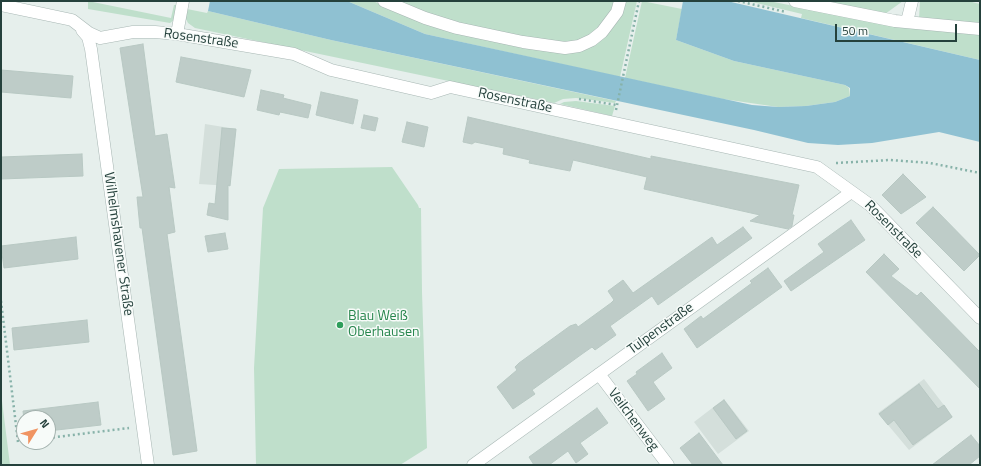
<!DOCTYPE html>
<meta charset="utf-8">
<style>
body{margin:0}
#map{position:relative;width:981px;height:466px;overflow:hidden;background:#e6efec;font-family:"Titillium Web",sans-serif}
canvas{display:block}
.frame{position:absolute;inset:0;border:2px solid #25413c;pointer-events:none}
.north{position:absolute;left:16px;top:410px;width:40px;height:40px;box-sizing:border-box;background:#f7fbf9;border:1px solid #a3b1ad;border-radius:50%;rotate:53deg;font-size:11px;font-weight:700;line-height:16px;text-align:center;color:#25413c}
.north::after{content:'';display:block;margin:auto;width:14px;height:18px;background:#f09462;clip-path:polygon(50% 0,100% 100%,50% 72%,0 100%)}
.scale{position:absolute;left:835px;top:24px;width:122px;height:18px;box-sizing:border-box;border:2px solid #25413c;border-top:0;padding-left:5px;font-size:12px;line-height:14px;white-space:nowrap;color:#25413c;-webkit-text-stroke:3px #f7fbf9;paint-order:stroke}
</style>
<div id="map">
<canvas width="981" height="466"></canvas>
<div class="frame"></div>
<div class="north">N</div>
<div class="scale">50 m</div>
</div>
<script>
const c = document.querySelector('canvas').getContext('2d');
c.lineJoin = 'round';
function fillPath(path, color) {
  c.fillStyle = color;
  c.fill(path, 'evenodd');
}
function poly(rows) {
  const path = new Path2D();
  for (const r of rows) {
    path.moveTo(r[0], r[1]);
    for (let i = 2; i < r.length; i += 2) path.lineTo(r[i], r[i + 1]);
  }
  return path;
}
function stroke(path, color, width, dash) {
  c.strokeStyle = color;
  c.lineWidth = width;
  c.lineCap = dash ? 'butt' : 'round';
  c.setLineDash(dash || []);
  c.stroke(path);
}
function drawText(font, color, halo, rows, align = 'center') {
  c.font = font + ' "Titillium Web",sans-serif';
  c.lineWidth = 3;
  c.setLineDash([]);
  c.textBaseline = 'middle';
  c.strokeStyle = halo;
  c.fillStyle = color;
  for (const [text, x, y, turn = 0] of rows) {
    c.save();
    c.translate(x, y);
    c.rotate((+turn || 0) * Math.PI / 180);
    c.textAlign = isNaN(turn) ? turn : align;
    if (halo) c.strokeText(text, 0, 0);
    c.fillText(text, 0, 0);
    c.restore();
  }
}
const built = poly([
 [205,124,236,129,230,186,199,184],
 [924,379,953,417,909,450,878,413],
 [724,399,749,431,718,454,694,422]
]);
const green = poly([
 [88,1,171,18,174,5,177,5,174,20,170,23,88,9],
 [347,1,373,1,424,23,581,50,625,1,637,1,620,77,425,34],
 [397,1,615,1,607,19,590,36,577,41,566,43,545,42,458,23,428,14],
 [642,1,682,9,676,40,734,61,845,85,849,88,850,96,835,102,806,106,778,107,723,99,625,78],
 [748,1,769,1,843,16,980,34,980,60,801,18,802,14],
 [819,1,903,1,885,14],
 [920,1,968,1,980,4,980,24,919,19],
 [187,9,207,13,208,11,331,40,616,101,615,103,576,98,563,99,554,103,195,28,188,23,185,17],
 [576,101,615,106,612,116,560,104,564,102],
 [392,167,418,205,419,208,421,208,422,292,427,448,400,465,256,465,254,368,263,208,279,169],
 [1,393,10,465,1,465]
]);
const water = poly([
 [210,1,347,1,425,34,752,105,778,107,806,106,835,102,850,96,850,88,845,85,734,61,676,40,683,1,727,1,980,60,980,142,939,132,872,143,838,145,808,143,754,130,331,40,208,11]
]);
const building = poly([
 [143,44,155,136,167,134,175,188,169,187,175,232,167,234,197,451,173,455,142,228,140,228,137,197,143,197,120,48,143,44],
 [181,57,251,70,244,97,176,82,181,57],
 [1,70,73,76,71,98,1,92,1,70],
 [261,90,284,95,283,98,311,105,308,118,280,112,279,115,257,110,261,90],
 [321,92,358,100,353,124,316,115,321,92],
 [364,115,378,118,375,131,361,128,364,115],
 [468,117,651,159,651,156,799,185,792,215,794,215,792,226,788,229,750,221,760,215,644,189,647,177,573,160,570,171,529,163,530,160,503,154,504,148,475,142,472,144,463,142,468,117],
 [407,122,428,127,424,147,402,142,407,122],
 [222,128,236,129,230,186,228,185,228,220,207,215,209,203,215,204,222,128],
 [82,154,83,176,1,179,1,157,82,154],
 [903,174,926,197,901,214,882,195,903,174],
 [933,207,980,255,964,271,916,223,933,207],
 [851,220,865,240,791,291,784,281,824,252,818,244,851,220],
 [743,227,752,238,658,305,652,296,610,326,616,335,595,350,592,347,582,354,532,390,535,394,513,409,497,387,517,370,515,367,519,363,570,326,576,324,578,327,611,303,614,300,608,291,623,280,633,293,712,237,717,245,743,227],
 [225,233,228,249,208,252,205,236,225,233],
 [76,237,78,259,4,268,1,246,76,237],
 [884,254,899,269,891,276,917,296,921,292,980,352,980,389,866,272,884,254],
 [768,268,782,287,697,348,684,329,701,316,703,319,752,283,750,281,768,268],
 [87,320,89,342,14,350,12,328,87,320],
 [662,353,672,368,653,382,665,399,648,411,627,381,637,374,636,372,662,353],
 [919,384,938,409,944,405,952,417,913,445,894,420,888,425,879,414,919,384],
 [724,400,747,431,736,439,713,408,724,400],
 [98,402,101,425,48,431,48,418,24,418,24,420,23,411,98,402],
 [597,408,608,423,580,443,588,454,576,463,568,451,549,465,534,465,529,457,597,408],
 [699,433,723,465,693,465,680,448,699,433],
 [971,435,980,446,980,456,969,465,932,465,971,435]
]);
const path = poly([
 [738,1,786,12],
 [579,99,617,105],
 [616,110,639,1],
 [836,163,890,160,930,163,980,173],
 [1,301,18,442,24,441],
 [48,438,129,428]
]);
const minor = poly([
 [384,1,425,18,457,28,523,42,565,48,579,46,592,40,602,32,617,12,620,1],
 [795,1,895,21,980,29],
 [1,5,72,20,89,33,100,38,133,32,155,32,177,34,294,54,331,70,431,93,450,87,817,167,870,205,980,318],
 [907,22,912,1],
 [82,30,88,37,91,49,148,465],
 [177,34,183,1],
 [599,374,668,465],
 [473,465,850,193]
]);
const markers = [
 [340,325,4,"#2e9e5b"]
];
const streetNames = [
 ["Rosenstraße",201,39,8],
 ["Rosenstraße",515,101,12],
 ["Rosenstraße",893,230,45],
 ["Wilhelmshavener Straße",118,244,82],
 ["Tulpenstraße",661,329,-36],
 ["Veilchenweg",633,420,53]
];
const leisureNames = [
 ["Blau Weiß",348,317],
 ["Oberhausen",348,333]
];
fillPath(built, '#d4dfdb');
fillPath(green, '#bfdfcb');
fillPath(water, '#8fc1d2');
fillPath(building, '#beccc8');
stroke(building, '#b8c8c3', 1);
stroke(minor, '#a8b7b4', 13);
stroke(path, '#87b2a9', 2.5, [2, 3]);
stroke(minor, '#fff', 12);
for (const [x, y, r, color] of markers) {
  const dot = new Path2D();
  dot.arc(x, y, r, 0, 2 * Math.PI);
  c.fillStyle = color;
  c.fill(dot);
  stroke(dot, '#f7fbf9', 1.5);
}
drawText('14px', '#25413c', '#f7fbf9', streetNames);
drawText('14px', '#27864d', '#f7fbf9', leisureNames, 'left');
</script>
